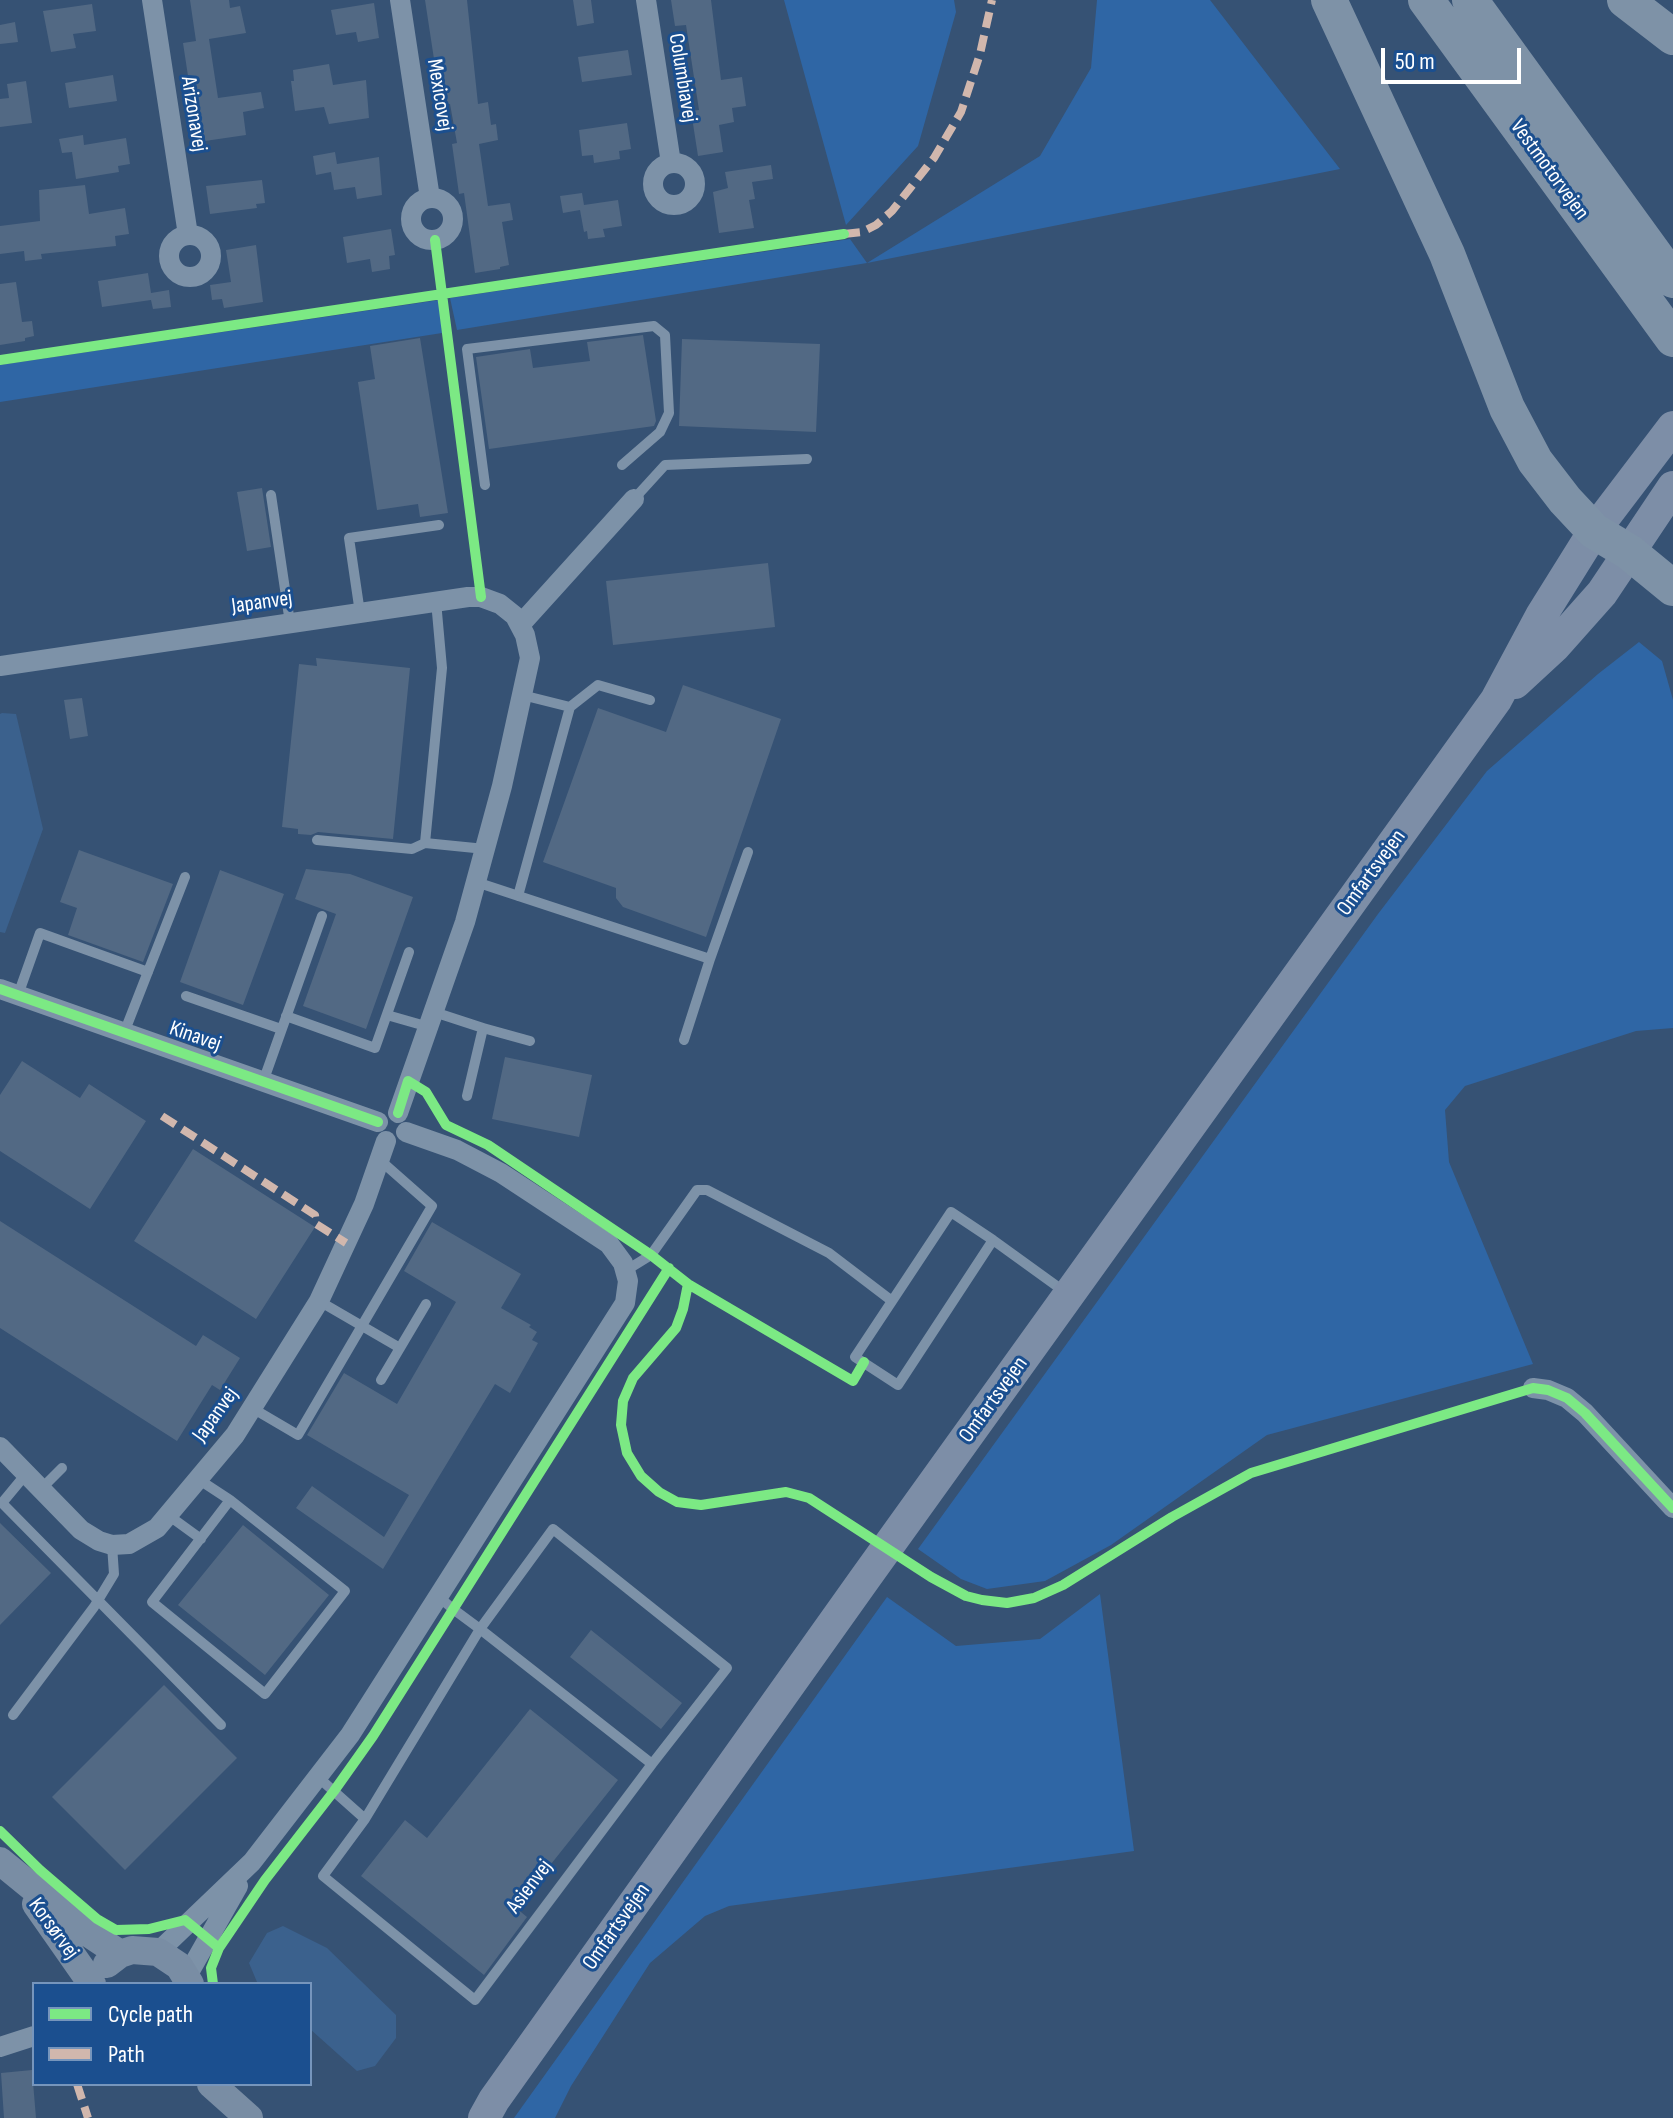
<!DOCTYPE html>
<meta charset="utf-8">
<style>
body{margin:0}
#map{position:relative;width:1673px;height:2118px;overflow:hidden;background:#365274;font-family:"Sofia Sans Condensed",sans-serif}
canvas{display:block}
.legend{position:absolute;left:32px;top:1982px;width:280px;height:104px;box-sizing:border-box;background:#1b4f8f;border:2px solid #7695bc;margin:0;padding:10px 14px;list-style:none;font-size:24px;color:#fff}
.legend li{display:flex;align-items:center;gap:16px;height:40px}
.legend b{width:40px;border:2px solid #7695bc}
.scale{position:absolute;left:1381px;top:48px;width:140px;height:36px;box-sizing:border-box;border:4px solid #fff;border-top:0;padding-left:10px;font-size:24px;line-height:28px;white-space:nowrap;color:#fff;-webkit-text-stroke:6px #1b4f8f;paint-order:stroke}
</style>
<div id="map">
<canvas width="1673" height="2118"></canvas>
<ul class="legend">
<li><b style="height:10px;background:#7ce984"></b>Cycle path</li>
<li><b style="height:10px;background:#d1b7ad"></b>Path</li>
</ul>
<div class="scale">50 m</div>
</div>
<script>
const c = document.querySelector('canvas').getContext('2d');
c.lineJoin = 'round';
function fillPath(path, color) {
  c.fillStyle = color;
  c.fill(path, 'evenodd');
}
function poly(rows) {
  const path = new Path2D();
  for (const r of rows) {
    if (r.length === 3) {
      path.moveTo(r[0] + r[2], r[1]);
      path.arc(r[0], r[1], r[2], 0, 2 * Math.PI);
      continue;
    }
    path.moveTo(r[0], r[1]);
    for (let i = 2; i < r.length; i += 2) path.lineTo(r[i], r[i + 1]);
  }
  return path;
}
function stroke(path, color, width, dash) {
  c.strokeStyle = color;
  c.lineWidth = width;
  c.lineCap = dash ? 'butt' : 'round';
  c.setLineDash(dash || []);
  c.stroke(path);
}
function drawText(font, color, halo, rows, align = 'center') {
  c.font = font + ' "Sofia Sans Condensed",sans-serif';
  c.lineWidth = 6;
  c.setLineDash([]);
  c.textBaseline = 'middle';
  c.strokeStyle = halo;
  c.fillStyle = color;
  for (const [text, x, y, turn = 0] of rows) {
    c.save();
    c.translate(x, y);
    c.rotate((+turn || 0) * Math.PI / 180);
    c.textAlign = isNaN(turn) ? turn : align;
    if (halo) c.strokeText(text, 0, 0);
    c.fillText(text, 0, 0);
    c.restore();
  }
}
const green = poly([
 [784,0,954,0,956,12,918,146,846,225],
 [1097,0,1210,0,1340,169,867,263,457,330,450,298,850,239,867,263,1040,156,1091,68],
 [439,300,442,333,0,402,0,365],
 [1639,642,1662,661,1673,700,1673,1028,1636,1031,1465,1086,1445,1110,1449,1162,1533,1364,1267,1435,1111,1545,1045,1581,987,1589,961,1579,918,1549,1378,914,1487,771,1598,674],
 [1100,1594,1134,1851,729,1906,705,1916,650,1963,571,2086,555,2118,514,2118,887,1597,956,1646,1040,1639]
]);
const water = poly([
 [2,713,16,714,43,829,5,933,0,932,0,714],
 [283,1926,327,1948,396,2015,396,2038,375,2066,357,2071,310,2029,310,1984,260,1984,257,1982,249,1963,267,1933]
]);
const building = poly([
 [190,0,229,0,230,8,240,6,246,33,209,39,218,98,261,92,264,108,243,112,246,135,198,142,183,43,196,41],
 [425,0,467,0,478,104,488,102,491,125,496,124,498,140,479,144,488,206,510,203,513,220,502,222,509,265,500,267,500,269,475,273,464,193,459,194,452,144,457,143,450,104,441,105],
 [573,0,591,0,594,23,577,26],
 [671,0,711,0,721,80,742,77,746,106,732,108,734,122,719,125,723,152,698,156,691,111,699,110,686,25,675,26],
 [374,3,379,38,358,42,356,32,336,35,331,10],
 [92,4,96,31,73,34,76,48,51,52,43,11],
 [15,22,18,42,0,44,0,25],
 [628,50,632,75,582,82,578,57],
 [329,64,333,85,366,80,369,118,329,124,324,107,295,111,291,81,294,81,293,70],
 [113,75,117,101,69,108,65,83],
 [26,81,32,123,0,127,0,99,9,98,7,84],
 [627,123,631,149,619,151,620,159,594,163,593,155,582,156,579,130],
 [83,135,84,145,126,138,130,164,118,166,119,172,76,179,72,152,62,153,59,139],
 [335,152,337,164,379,157,382,195,357,199,355,187,334,190,331,172,316,175,313,156],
 [771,165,773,179,752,182,755,199,749,200,754,228,719,233,713,192,728,188,725,172],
 [262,180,265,203,256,204,257,208,210,214,206,186],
 [85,185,89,214,125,208,129,234,115,236,116,246,41,254,42,259,25,261,24,251,0,254,0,226,40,221,39,190],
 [582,193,584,205,618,200,622,226,603,229,605,237,588,239,587,231,584,232,580,210,563,213,560,196],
 [391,229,395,255,389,256,390,269,372,272,370,259,347,263,343,237],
 [256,245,263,302,224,308,222,299,212,300,210,285,231,282,226,250],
 [148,273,151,293,169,290,171,307,153,309,151,300,102,307,98,281],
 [16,282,22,322,32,321,34,336,25,338,25,341,0,345,0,284],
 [643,335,656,421,654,426,489,449,476,357,530,349,533,368,590,361,587,342],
 [420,338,448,513,420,517,418,504,377,510,358,382,375,379,370,346],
 [682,339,820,344,816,432,679,426],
 [262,488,271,547,247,551,237,492],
 [768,563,775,627,613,645,606,581],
 [316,658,410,668,393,839,318,832,311,835,298,834,298,829,282,827,299,664,317,666],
 [683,685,781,719,706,937,623,907,616,898,616,888,543,862,598,708,666,732],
 [82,698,88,736,70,739,64,700],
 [79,850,173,884,143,962,68,935,77,908,60,902],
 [306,869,350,874,413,897,366,1029,303,1006,336,914,295,899],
 [220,870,284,894,243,1005,180,982],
 [505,1057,592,1075,579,1137,492,1119],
 [22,1061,80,1098,89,1084,146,1121,90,1209,0,1151,0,1095],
 [193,1149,315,1227,256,1319,134,1241],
 [0,1221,196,1346,203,1335,240,1358,220,1390,212,1385,177,1441,0,1328],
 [432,1222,521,1274,501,1308,531,1325,529,1327,537,1332,532,1340,538,1343,510,1393,495,1384,383,1569,296,1508,312,1486,384,1537,409,1495,307,1435,344,1373,397,1404,456,1302,404,1271],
 [0,1523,51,1573,0,1625],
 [243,1525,329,1595,265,1675,178,1605],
 [591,1630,682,1703,661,1729,570,1657],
 [164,1685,237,1758,125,1870,52,1797],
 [530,1709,618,1780,516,1908,527,1917,484,1975,361,1876,405,1820,427,1838],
 [32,2070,36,2118,4,2118,1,2073]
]);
const service = poly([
 [485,485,467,349,654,326,665,335,669,413,660,432,622,465],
 [271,495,290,623],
 [634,499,665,465,807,459],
 [436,601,442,668,425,843,485,849],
 [360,613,349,538,439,525],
 [570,707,598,685,650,700],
 [317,840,412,849,425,843],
 [476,882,710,959,684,1040],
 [518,896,570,707,522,695],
 [710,959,748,852],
 [18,995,40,933,148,972],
 [186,996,281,1029],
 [434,1012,483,1028,467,1096],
 [387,1015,429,1027],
 [286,1016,375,1048,409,952],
 [483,1028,530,1041],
 [124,1033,185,877],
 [263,1082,322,916],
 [993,1240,898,1385,855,1357,951,1212,993,1240,1065,1292],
 [625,1271,651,1255,697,1190,707,1190,829,1253,892,1301],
 [319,1301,400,1348],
 [381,1380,426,1304],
 [252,1408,298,1435,432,1206,381,1161],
 [26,1474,2,1503,221,1725],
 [198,1479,230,1500,345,1591,265,1694,152,1602,230,1500],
 [41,1489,62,1468],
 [168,1515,201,1539],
 [439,1597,453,1609,480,1629,652,1764,475,2000,323,1876,365,1819,480,1629,553,1529,727,1668,652,1764],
 [13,1715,94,1607,114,1574,112,1545],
 [319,1778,365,1819]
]);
const minor = poly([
 [152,0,188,235],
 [400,0,430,198],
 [646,0,671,163],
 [674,184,21],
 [432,219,21],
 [190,256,21],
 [520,625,634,499],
 [0,666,468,597,481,597,500,604,515,616,525,635,530,658,502,786,465,922,398,1113],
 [0,989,378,1122],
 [1533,1388,1548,1390,1567,1398,1585,1413,1673,1508],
 [0,1447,81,1530,99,1541,112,1545,129,1544,157,1528,235,1435,319,1301,364,1204,386,1141],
 [158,1952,252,1862,350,1735,625,1303,628,1281,623,1263,609,1244,501,1173,457,1150,406,1132],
 [187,1976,238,1886],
 [0,2047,34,2036]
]);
const secondary = poly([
 [0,1861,87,1932,120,1954],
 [36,1904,92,1984],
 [107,1964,120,1954,132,1950,158,1952,179,1966,190,1984],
 [211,2084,249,2118]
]);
const primary = poly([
 [1515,683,1554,647,1602,593,1673,487],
 [484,2118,494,2100,866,1577,1496,700,1541,616,1594,531,1673,427]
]);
const motorway = poly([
 [1329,0,1447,254,1507,408,1535,461,1565,500,1594,531,1629,552,1673,588],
 [1426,0,1673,339],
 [1470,0,1673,280],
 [1625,0,1673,37]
]);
const quiet = poly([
 [844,234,862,232,876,225,892,211,934,158,961,112,980,54,992,0],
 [162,1116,315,1215,316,1224,346,1243],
 [77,2084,88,2118]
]);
const cycleway = poly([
 [435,240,481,597],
 [0,360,844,234],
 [0,989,378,1122],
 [398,1113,408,1081,426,1092,446,1125,488,1145,651,1255,688,1284,853,1381,864,1362],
 [688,1284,683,1309,676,1328,633,1378,623,1401,621,1425,627,1453,641,1476,659,1492,677,1502,701,1505,786,1492,809,1498,931,1577,966,1596,982,1600,1007,1603,1034,1598,1063,1585,1172,1517,1251,1473,1533,1388,1548,1390,1567,1398,1585,1413,1673,1508],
 [0,1831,40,1870,97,1919,116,1930,149,1929,185,1920,219,1948],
 [213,1984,211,1968,219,1948,265,1880,334,1791,373,1736,669,1268]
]);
const streetNames = [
 ["Columbiavej",682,78,81],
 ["Mexicovej",439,95,81],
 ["Arizonavej",193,114,81],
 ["Vestmotorvejen",1549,170,54],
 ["Japanvej",262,603,-8],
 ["Omfartsvejen",1372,873,-54],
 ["Kinavej",195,1037,19],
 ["Omfartsvejen",994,1400,-54],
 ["Japanvej",216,1415,-54],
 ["Asienvej",530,1887,-53],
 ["Omfartsvejen",617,1927,-55],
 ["Korsørvej",53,1929,54]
];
fillPath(green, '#2f66a5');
fillPath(water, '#3b618d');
fillPath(building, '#526984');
stroke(service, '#7d92a8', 10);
stroke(minor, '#7d92a8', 20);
stroke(secondary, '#798da4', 28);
stroke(primary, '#7d8ea7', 32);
stroke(motorway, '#7e92a7', 36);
stroke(quiet, '#d1b7ad', 8, [16, 8]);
stroke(cycleway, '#7ce984', 10);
drawText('22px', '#fff', '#1b4f8f', streetNames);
</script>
